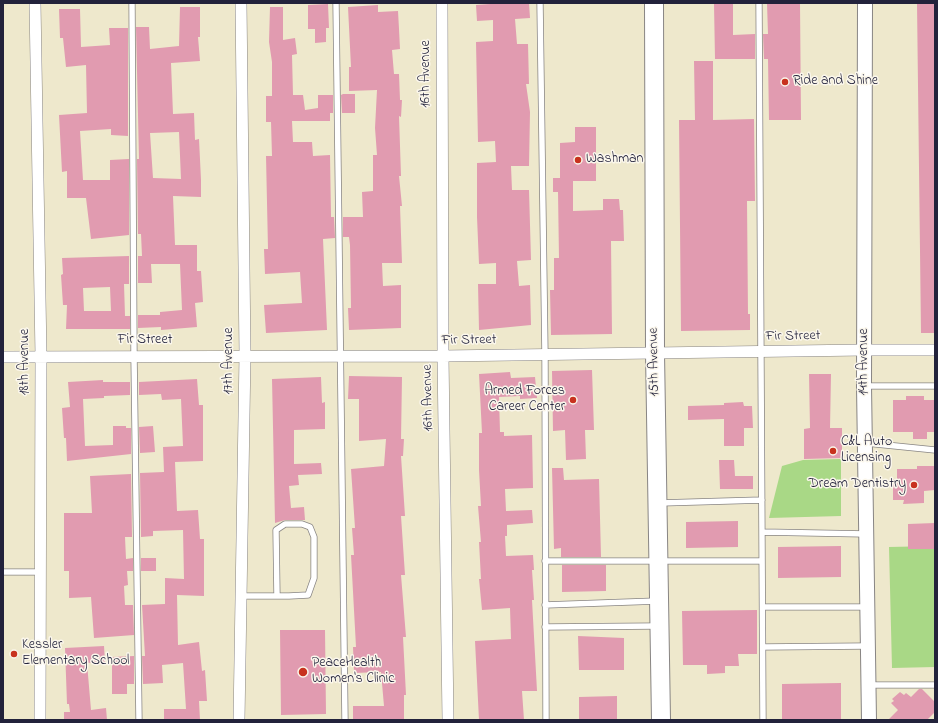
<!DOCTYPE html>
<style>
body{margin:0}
#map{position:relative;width:938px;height:723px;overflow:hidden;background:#eee8cc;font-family:"Indie Flower",sans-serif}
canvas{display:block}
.frame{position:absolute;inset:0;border:4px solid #22223b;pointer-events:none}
</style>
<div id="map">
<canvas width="938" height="723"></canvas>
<div class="frame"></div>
</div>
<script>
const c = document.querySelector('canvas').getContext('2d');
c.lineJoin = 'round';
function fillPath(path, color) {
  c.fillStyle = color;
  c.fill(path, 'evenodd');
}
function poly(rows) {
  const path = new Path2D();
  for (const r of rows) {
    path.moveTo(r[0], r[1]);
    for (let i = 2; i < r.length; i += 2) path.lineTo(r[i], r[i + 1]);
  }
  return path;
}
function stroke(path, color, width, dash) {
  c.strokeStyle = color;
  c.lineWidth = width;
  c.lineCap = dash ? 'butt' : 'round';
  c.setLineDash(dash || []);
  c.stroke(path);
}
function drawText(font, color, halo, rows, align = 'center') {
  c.font = font + ' "Indie Flower",sans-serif';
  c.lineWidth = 3;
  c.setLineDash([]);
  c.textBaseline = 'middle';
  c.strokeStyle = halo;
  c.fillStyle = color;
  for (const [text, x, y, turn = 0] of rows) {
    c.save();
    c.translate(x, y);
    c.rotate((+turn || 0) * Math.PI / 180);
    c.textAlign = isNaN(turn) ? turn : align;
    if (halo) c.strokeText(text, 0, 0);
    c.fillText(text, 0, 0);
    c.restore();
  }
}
const green = poly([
 [841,459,841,516,769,518,782,466,803,460],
 [935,546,935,667,892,668,889,547]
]);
const building = poly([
 [504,3,529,3,530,18,515,19,517,44,528,44,529,84,526,84,530,112,529,166,511,166,512,190,529,190,531,260,517,261,519,286,530,285,531,325,479,330,478,284,496,284,496,263,479,264,477,217,477,163,496,162,495,141,478,142,476,42,493,41,493,20,477,21,476,5],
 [767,3,800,3,801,120,769,120,768,59,764,59,763,34,768,34],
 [917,3,935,3,935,333,921,333],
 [328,4,329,28,326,28,326,42,315,43,315,29,308,29,308,5],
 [714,4,733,4,733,35,755,34,755,59,715,59],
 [378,5,378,12,398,11,399,29,400,49,392,50,394,74,399,74,400,100,402,100,401,117,399,116,401,176,399,176,402,206,400,206,402,263,382,263,383,286,401,285,401,328,349,330,348,308,351,308,350,245,349,237,343,237,343,217,363,217,362,192,373,191,373,155,377,155,375,128,377,90,349,91,349,67,351,67,348,7],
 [180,7,200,7,200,37,198,37,200,61,171,63,173,114,194,113,195,140,199,139,201,180,201,197,173,196,175,245,197,245,197,271,201,271,203,302,195,303,197,327,161,330,161,327,138,328,138,315,160,315,160,312,182,310,180,264,151,264,152,283,138,283,138,256,142,256,141,234,138,234,137,159,139,159,136,27,149,27,150,49,179,46],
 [179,132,181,179,153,178,150,133],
 [270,7,283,7,283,40,295,38,297,54,292,55,293,95,303,95,305,110,318,108,318,95,333,95,333,113,330,113,330,121,292,121,293,142,312,142,313,156,330,155,331,217,334,217,335,238,323,239,327,330,266,333,264,305,302,303,300,272,265,274,264,249,268,249,266,156,272,156,271,122,266,122,266,96,272,96,272,62,269,42],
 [59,9,80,9,81,47,110,45,109,28,128,28,128,136,111,135,111,129,80,131,83,180,110,180,110,160,129,159,129,235,91,239,86,198,67,198,67,171,62,172,59,115,87,113,86,65,66,67,63,38,60,38],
 [694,61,713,61,713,120,754,119,755,201,747,201,748,314,750,314,750,330,681,331,679,120,695,120],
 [343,94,355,94,355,113,342,113,341,95],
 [575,127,596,127,596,181,573,181,573,211,603,210,603,199,619,199,620,210,623,210,624,241,611,241,612,334,551,335,550,290,554,290,554,258,559,258,558,192,553,192,553,178,560,178,560,143,575,142],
 [129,256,129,284,124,284,125,316,130,316,130,329,66,329,67,305,63,305,61,275,63,274,62,258],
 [110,287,111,311,84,311,83,288],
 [592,370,594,430,585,430,586,459,566,460,565,430,553,431,552,371],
 [510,372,511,378,535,377,537,398,520,399,520,396,499,397,500,432,504,432,504,436,532,435,533,488,505,489,506,511,532,510,533,523,507,525,507,536,505,536,506,556,533,555,534,570,532,570,534,600,532,600,537,691,522,691,524,720,479,720,475,641,511,639,510,608,482,610,479,579,481,579,479,542,481,542,478,506,481,506,479,470,479,433,482,433,479,374],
 [809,374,831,374,830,428,842,428,842,458,804,459,804,429,810,428],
 [349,376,402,377,401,439,404,439,403,456,401,456,405,516,401,516,405,575,401,575,406,637,403,637,406,695,404,695,404,720,353,720,353,706,384,706,381,672,354,673,353,647,356,647,351,555,354,555,352,528,355,528,351,469,384,466,386,439,359,441,359,399,348,399],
 [321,377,322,403,325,402,325,429,294,430,294,464,321,463,322,474,298,475,299,485,289,486,291,508,304,507,305,520,285,520,275,523,272,379],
 [197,379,199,405,203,405,203,461,175,462,177,511,198,510,200,539,204,539,204,596,177,595,178,645,199,642,202,671,205,670,207,701,199,701,200,720,164,720,164,709,186,709,183,663,162,665,163,683,143,684,142,656,145,656,142,605,165,604,165,578,184,579,183,530,153,531,153,536,141,537,140,473,164,472,163,447,183,446,181,399,162,400,161,394,139,395,139,382],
 [103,380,103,382,130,382,130,395,104,396,104,398,83,399,85,446,113,445,113,426,126,426,126,428,131,428,131,454,67,461,66,438,64,438,62,408,70,407,68,382],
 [906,396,924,396,924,400,935,400,935,432,927,432,927,439,913,439,913,432,893,432,893,400,906,400],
 [743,402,744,406,752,406,753,428,744,428,744,446,724,446,724,419,688,420,688,406,724,405,724,403],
 [153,426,155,452,140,453,139,427],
 [719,460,734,460,735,476,753,476,753,489,720,489],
 [917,466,935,466,935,490,924,491,924,503,903,504,904,500,893,500,893,479,897,479,897,469,917,469],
 [552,468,563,468,564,480,599,479,601,557,561,557,561,548,554,549],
 [131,474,132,537,125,537,126,559,133,558,133,571,127,571,128,585,124,586,125,605,133,605,134,635,94,638,91,597,69,598,69,571,64,571,64,513,92,513,90,476],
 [738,521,738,547,686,548,686,522],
 [935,523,935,549,908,549,908,524],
 [841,546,841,577,778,578,778,547],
 [141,558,156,558,156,571,141,571],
 [562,565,606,565,606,591,562,592],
 [757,610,757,654,738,654,739,666,725,666,725,673,707,674,707,665,683,665,682,611],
 [280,630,325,630,326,714,281,715],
 [578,636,624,638,624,670,579,670],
 [104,646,105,662,87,663,91,710,106,708,107,720,64,720,64,712,70,712,69,704,67,704,65,648],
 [134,656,134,684,127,684,127,694,112,694,112,657],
 [841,683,841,720,782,720,782,684],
 [919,689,922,689,935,702,935,712,927,720,888,720,898,710,891,703,894,701,892,699,900,692,904,695,906,693,911,697],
 [617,696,617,720,579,720,579,697]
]);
const service = poly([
 [132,3,134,356,139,720],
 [336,3,345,720],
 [540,3,545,355,546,720],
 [759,3,763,720],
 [865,386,935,386],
 [866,443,935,450],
 [660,503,762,500],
 [762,532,866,534],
 [545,561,762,561],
 [3,572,41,572],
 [241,596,289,596,308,595,314,578,314,537,310,527,302,524,285,524,276,530,277,596],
 [545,605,657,601],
 [763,607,866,607],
 [545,627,657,626],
 [763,647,867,646],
 [869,685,935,685]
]);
const minor = poly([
 [35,3,41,356,40,720],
 [442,3,443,356,448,720],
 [3,357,443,356,864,350,935,350],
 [239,720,245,355,241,3]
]);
const tertiary = poly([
 [865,3,864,386,869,720]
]);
const primary = poly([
 [654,3,655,353,661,720]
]);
const markers = [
 [785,82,4,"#c8321e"],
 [578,160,4,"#c8321e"],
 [573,400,4,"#c8321e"],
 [833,451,4,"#c8321e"],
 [914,485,4,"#c8321e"],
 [14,654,4,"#c8321e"],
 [303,672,5,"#c8321e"]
];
const streetNames = [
 ["16th Avenue",427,74,-90],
 ["Fir Street",793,337,-1],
 ["Fir Street",145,341],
 ["Fir Street",469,341,-1],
 ["17th Avenue",230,361,-90],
 ["18th Avenue",26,362,-90],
 ["15th Avenue",655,362,-91],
 ["14th Avenue",865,362,-90],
 ["16th Avenue",429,398,-91]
];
const poiNames = [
 ["Ride and Shine",793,82],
 ["Washman",586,160],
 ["Armed Forces",565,392,"right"],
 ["Career Center",565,408,"right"],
 ["C&L Auto",841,443],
 ["Licensing",841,459],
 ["Dream Dentistry",906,485,"right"],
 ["Kessler",22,646],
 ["Elementary School",22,662],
 ["PeaceHealth",312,664],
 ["Women's Clinic",312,680]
];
fillPath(green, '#a9d886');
fillPath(building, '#e19bb0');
stroke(service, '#888584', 7);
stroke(minor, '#888584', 12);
stroke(tertiary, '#888584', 16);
stroke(primary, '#888584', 20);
stroke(service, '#fff', 5.5);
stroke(minor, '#fff', 11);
stroke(tertiary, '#fff', 14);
stroke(primary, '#fff', 18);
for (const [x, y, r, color] of markers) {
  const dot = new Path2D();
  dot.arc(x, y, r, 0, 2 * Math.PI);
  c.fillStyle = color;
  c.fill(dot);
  stroke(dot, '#fbf7ec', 1.5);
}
drawText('14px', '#22223b', '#fbf7ec', streetNames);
drawText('14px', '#22223b', '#fbf7ec', poiNames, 'left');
</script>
